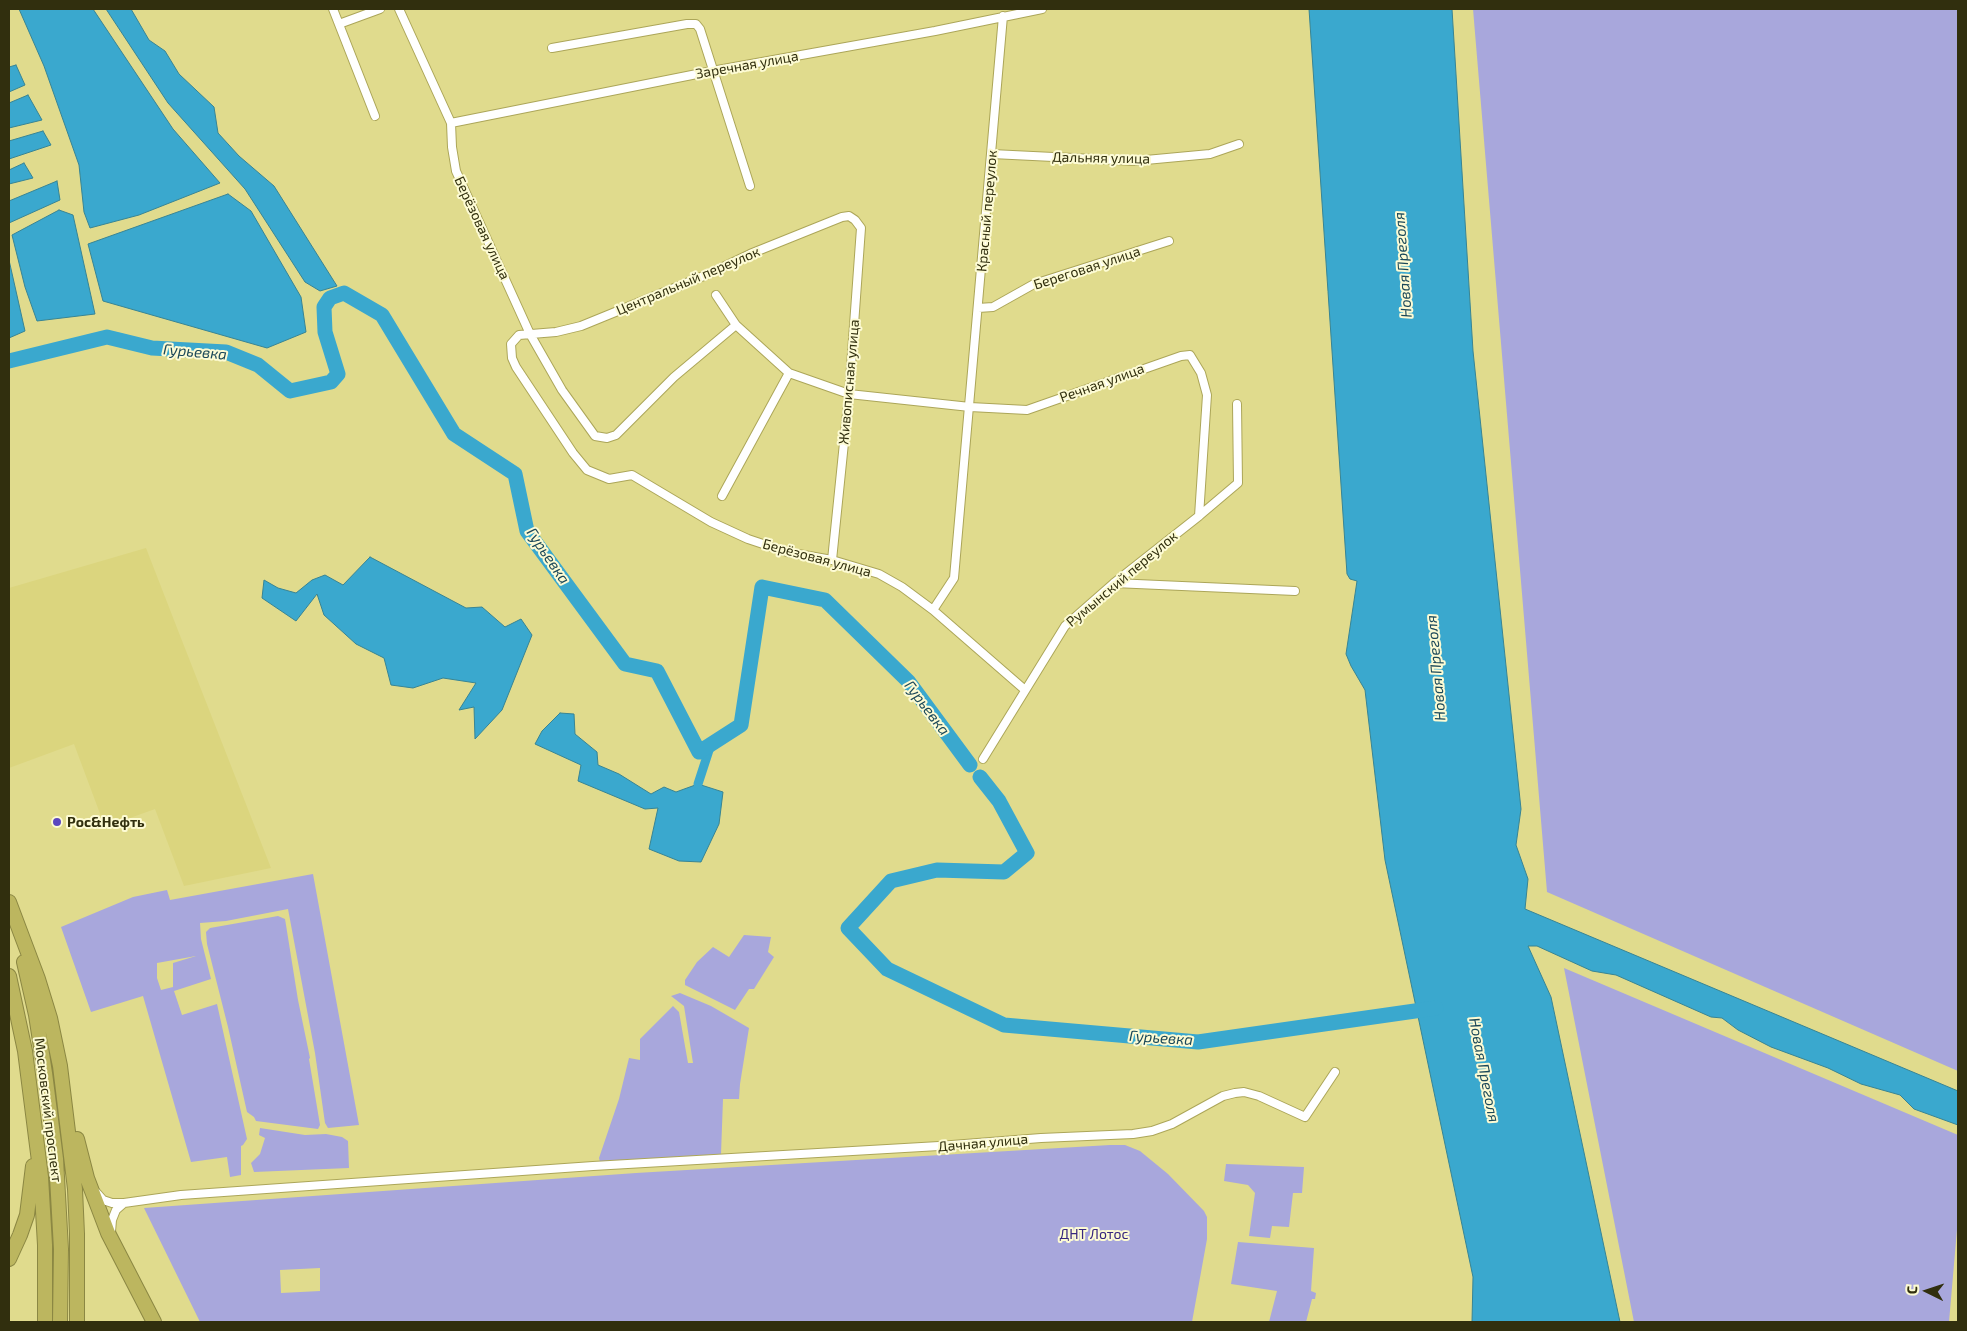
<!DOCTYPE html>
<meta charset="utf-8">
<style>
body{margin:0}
#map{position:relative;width:1967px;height:1331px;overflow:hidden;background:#e0db8d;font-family:"Exo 2",sans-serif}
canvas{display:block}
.frame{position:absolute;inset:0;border:10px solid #312f0e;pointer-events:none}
.north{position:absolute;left:1902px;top:1266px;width:50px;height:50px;-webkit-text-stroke:4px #fdfbd4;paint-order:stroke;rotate:274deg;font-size:14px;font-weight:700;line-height:20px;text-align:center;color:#312f0e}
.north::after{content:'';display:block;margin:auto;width:18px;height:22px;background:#312f0e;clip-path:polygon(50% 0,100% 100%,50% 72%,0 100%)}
</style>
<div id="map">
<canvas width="1967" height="1331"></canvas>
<div class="frame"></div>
<div class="north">С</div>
</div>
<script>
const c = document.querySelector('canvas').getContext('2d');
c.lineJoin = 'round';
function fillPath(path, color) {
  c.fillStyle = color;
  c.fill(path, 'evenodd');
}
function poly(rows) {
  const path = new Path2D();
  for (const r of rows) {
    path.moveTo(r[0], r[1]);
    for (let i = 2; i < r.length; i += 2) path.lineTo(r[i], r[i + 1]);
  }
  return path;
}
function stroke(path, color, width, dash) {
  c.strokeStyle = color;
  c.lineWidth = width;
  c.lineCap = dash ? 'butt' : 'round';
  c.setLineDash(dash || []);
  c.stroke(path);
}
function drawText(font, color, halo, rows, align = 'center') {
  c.font = font + ' "Exo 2",sans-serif';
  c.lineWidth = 4;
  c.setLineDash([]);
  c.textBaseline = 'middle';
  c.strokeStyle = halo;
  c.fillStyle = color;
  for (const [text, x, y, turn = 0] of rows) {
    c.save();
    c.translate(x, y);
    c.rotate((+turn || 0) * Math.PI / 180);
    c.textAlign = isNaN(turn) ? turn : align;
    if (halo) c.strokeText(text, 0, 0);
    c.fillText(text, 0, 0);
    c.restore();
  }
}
const built = poly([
 [146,548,179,633,271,868,184,886,155,809,105,827,74,744,9,768,9,588]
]);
const green = poly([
 [1473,9,1958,9,1958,1071,1547,892],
 [313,874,359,1125,328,1128,325,1123,315,1053,288,909,226,921,200,923,201,939,211,979,174,991,182,1015,217,1004,247,1139,243,1145,241,1146,241,1175,230,1177,227,1157,191,1162,143,996,91,1012,61,927,133,897,167,890,170,900],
 [196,956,173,963,173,987,161,990,157,978,157,963],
 [278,916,285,919,286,925,298,1000,310,1058,309,1059,320,1125,318,1129,256,1121,254,1117,247,1112,228,1027,207,944,206,932,210,928],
 [744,935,771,937,768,952,774,957,754,989,749,989,735,1010,685,985,685,980,697,962,713,947,729,957],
 [1564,968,1958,1135,1958,1218,1949,1322,1634,1322],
 [680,993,711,1006,749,1028,740,1084,739,1099,723,1099,721,1154,600,1162,599,1158,619,1099,629,1058,640,1060,640,1039,673,1006,679,1012,688,1063,693,1063,684,1006,671,996],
 [260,1128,305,1135,326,1134,342,1137,348,1141,349,1168,254,1172,251,1163,260,1154,265,1138,259,1135],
 [1110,1145,1125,1145,1140,1151,1168,1174,1204,1211,1207,1217,1207,1239,1192,1322,200,1322,144,1208,636,1173],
 [320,1268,320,1291,281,1293,280,1270],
 [1226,1164,1304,1167,1302,1193,1293,1193,1289,1227,1272,1226,1270,1238,1249,1236,1255,1193,1248,1185,1224,1181],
 [1238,1242,1314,1248,1311,1291,1316,1293,1315,1299,1312,1299,1306,1322,1269,1322,1277,1291,1231,1284]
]);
const water = poly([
 [19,9,93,9,173,129,220,183,139,215,90,228,84,212,79,165,44,66,19,9],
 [106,9,131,9,149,40,165,51,179,74,214,107,218,133,239,156,274,186,337,286,320,291,305,282,245,189,168,103,106,9],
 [1309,9,1452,9,1473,351,1521,809,1516,845,1528,879,1525,909,1958,1091,1958,1125,1914,1109,1900,1095,1861,1084,1828,1068,1771,1047,1738,1030,1722,1018,1711,1017,1616,975,1592,971,1537,946,1528,946,1551,997,1620,1322,1472,1322,1473,1277,1385,860,1365,690,1351,666,1346,654,1357,581,1350,579,1347,574,1309,9],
 [16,65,25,85,9,92,9,67,16,65],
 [28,95,42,120,9,128,9,103,28,95],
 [43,131,51,145,9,159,9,141,43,131],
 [24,163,33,178,9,184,9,170,24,163],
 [57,181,60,200,9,223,9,201,57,181],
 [228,194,251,211,301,297,306,332,267,348,103,301,88,244,228,194],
 [59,210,73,215,95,314,37,321,25,287,12,235,59,210],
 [9,260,25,331,9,338,9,260],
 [370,557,466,608,482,607,505,627,521,619,532,635,502,710,475,739,474,707,459,710,476,683,443,678,413,688,391,685,384,658,356,644,324,615,317,594,296,621,262,598,264,580,278,588,296,593,312,580,325,575,343,585,370,557],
 [560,713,574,714,575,734,597,752,598,765,619,774,651,794,664,787,676,792,698,784,723,792,719,824,701,862,679,861,649,849,658,808,645,809,578,781,581,765,535,744,542,731,560,713]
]);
const canal = poly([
 [698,784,711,744]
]);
const river = poly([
 [9,361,107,337,152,348,226,352,258,365,290,391,331,382,338,374,325,332,324,307,330,298,344,293,382,315,454,434,515,474,527,531,625,664,657,671,699,752,741,725,762,587,825,600,908,681,970,765],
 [980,777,999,801,1027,853,1004,872,937,870,891,881,848,928,887,969,1004,1025,1198,1042,1436,1008]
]);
const street = poly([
 [333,9,375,116],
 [399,9,451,123,452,147,456,171,530,334,562,390,595,436,607,438,616,435,674,377,736,325],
 [339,24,380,9],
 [552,48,687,24,696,24,700,29,750,186],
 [451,123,712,71,935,31,1042,9],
 [992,154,1135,161,1210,154,1239,144],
 [716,295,736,325,789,373,849,394,970,407,1027,410,1181,356,1190,355,1201,373,1207,395,1199,516],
 [978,308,993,307,1034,284,1169,241],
 [722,496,789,373],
 [832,560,849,394,861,228,855,220,849,216,842,217,750,254,706,275,581,326,556,332,519,335,511,344,512,358,516,367,573,453,587,470,609,479,632,475,711,522,748,539,787,552,832,560,879,574,902,587,933,610,1025,690],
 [1114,583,1295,591],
 [933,610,954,578,1003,16],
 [983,759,1065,626,1114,583,1199,516,1238,483,1237,404],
 [96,1192,103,1200,112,1203,124,1203,116,1210,112,1220,111,1232],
 [124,1203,181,1195,593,1166,939,1146,1041,1138,1133,1134,1152,1131,1172,1124,1223,1096,1235,1093,1244,1092,1259,1096,1305,1117,1335,1072]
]);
const highway = poly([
 [9,902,38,979,50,1018,60,1066,75,1189,77,1234,77,1322],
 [24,962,36,1015,45,1073,56,1159,61,1249,60,1322],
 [9,976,25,1051,41,1177,45,1245,45,1322],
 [77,1139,87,1178,108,1233,154,1322],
 [9,1259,20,1235,27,1215,33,1166]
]);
const markers = [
 [57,822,5,"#5b47bf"]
];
const streetNames = [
 ["Заречная улица",747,65,-10],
 ["Дальняя улица",1101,158,1],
 ["Красный переулок",987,211,-85],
 ["Берёзовая улица",482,228,65],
 ["Береговая улица",1087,268,-18],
 ["Центральный переулок",688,281,-23],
 ["Живописная улица",849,382,-85],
 ["Речная улица",1102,383,-20],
 ["Берёзовая улица",817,558,15],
 ["Румынский переулок",1122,579,-40],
 ["Московский проспект",48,1110,83],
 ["Дачная улица",983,1143,-5]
];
const poiNames = [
 ["Рос&Нефть",67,822]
];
const parkNames = [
 ["ДНТ Лотос",1094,1234]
];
const waterNames = [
 ["Новая Преголя",1403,265,-94],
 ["Гурьевка",195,352,5],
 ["Гурьевка",548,556,56],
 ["Новая Преголя",1436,668,-95],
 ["Гурьевка",927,708,53],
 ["Гурьевка",1161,1038,4],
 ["Новая Преголя",1484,1070,79]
];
fillPath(built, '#dbd57e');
fillPath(green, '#a8a7dc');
fillPath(water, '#3aa8ce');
stroke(water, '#378494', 1);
stroke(canal, '#3aa8ce', 9);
stroke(river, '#3aa8ce', 15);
stroke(street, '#aca659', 10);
stroke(highway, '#8b8743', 16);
stroke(street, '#fff', 8);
stroke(highway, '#bcb65f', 14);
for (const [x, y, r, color] of markers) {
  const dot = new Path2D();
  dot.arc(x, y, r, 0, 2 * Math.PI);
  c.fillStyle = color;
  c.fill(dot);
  stroke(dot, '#fdfbd4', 2);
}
drawText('14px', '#312f0e', '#fdfbd4', streetNames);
drawText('bold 14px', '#312f0e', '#fdfbd4', poiNames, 'left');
drawText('14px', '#37267f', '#fdfbd4', parkNames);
drawText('italic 15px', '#1b4859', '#fdfbd4', waterNames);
</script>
